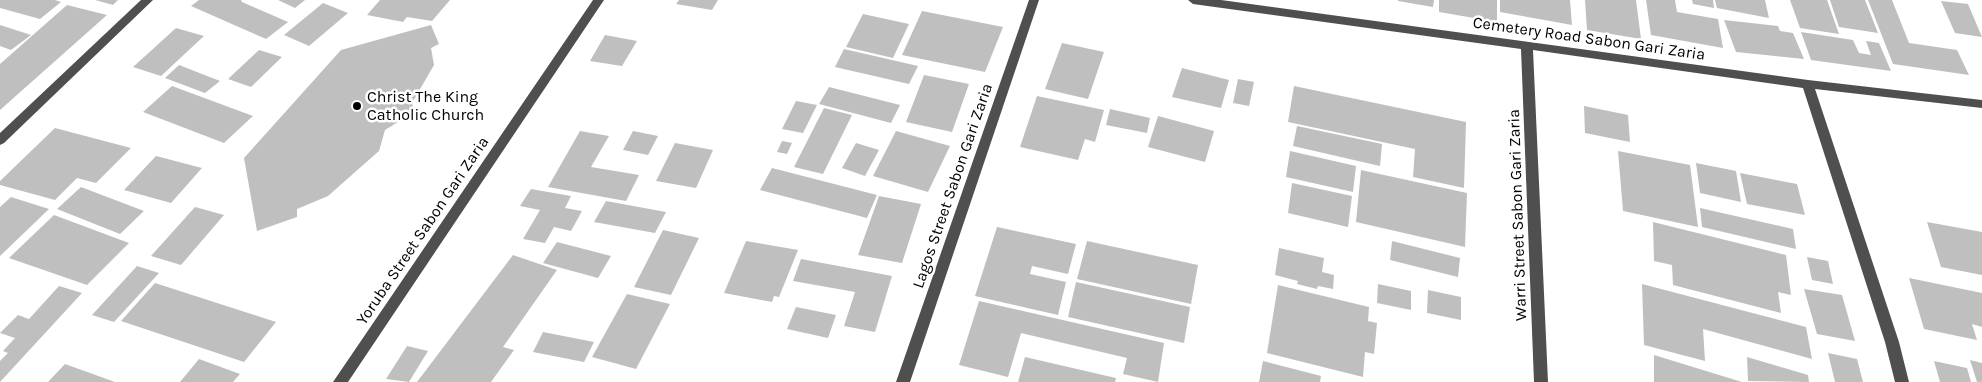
<!DOCTYPE html>
<style>
body{margin:0}
canvas{display:block;background:#fff}
</style>
<canvas width="1982" height="382"></canvas>
<script>
const c = document.querySelector('canvas').getContext('2d');
c.lineJoin = 'round';
function fillPath(path, color) {
  c.fillStyle = color;
  c.fill(path, 'evenodd');
}
function poly(rows) {
  const path = new Path2D();
  for (const r of rows) {
    path.moveTo(r[0], r[1]);
    for (let i = 2; i < r.length; i += 2) path.lineTo(r[i], r[i + 1]);
  }
  return path;
}
function stroke(path, color, width, dash) {
  c.strokeStyle = color;
  c.lineWidth = width;
  c.lineCap = dash ? 'butt' : 'round';
  c.setLineDash(dash || []);
  c.stroke(path);
}
function drawText(font, color, halo, rows, align = 'center') {
  c.font = font + ' Karla,sans-serif';
  c.lineWidth = 5;
  c.setLineDash([]);
  c.textBaseline = 'middle';
  c.strokeStyle = halo;
  c.fillStyle = color;
  for (const [text, x, y, turn = 0] of rows) {
    c.save();
    c.translate(x, y);
    c.rotate((+turn || 0) * Math.PI / 180);
    c.textAlign = isNaN(turn) ? turn : align;
    if (halo) c.strokeText(text, 0, 0);
    c.fillText(text, 0, 0);
    c.restore();
  }
}
const building = poly([
 [0,0,55,0,61,2,40,19,0,8],
 [95,0,118,0,113,5],
 [199,0,241,0,242,2,288,22,266,39,191,6],
 [278,0,305,0,295,8],
 [380,0,450,0,432,21,407,17,403,22,367,15],
 [679,0,718,0,712,10,676,4],
 [1398,0,1434,0,1433,7,1398,1],
 [1439,0,1497,0,1497,22,1439,12],
 [1500,0,1570,0,1572,25,1500,12],
 [1585,0,1636,0,1641,39,1587,30],
 [1646,0,1675,0,1677,12,1718,19,1723,48,1651,35],
 [1692,0,1713,0,1714,8,1693,4],
 [1715,0,1765,0,1769,18,1717,8],
 [1790,0,1827,0,1839,34,1800,28],
 [1830,0,1865,0,1878,33,1839,27],
 [1868,0,1892,0,1909,43,1957,50,1969,75,1893,64],
 [1941,1,1968,4,1982,37,1955,33],
 [323,3,348,13,309,46,284,35],
 [67,5,107,15,0,110,0,64],
 [922,11,1003,27,985,72,902,55],
 [863,14,909,24,893,58,846,47],
 [1724,20,1778,26,1780,31,1793,33,1804,59,1736,52],
 [0,25,31,35,11,50,0,46],
 [431,25,439,44,431,48,434,65,412,103,414,112,385,130,379,151,328,196,297,209,297,217,257,231,244,158,341,50],
 [176,28,204,36,161,76,133,67],
 [1801,32,1853,40,1859,53,1871,55,1866,41,1879,43,1891,71,1811,60],
 [605,35,637,41,622,66,590,61],
 [1062,43,1104,52,1088,99,1045,89],
 [844,49,918,66,909,84,835,67],
 [259,50,282,57,251,87,228,79],
 [179,65,220,81,205,93,165,78],
 [1182,68,1229,80,1221,108,1172,97],
 [924,75,969,84,952,132,906,122],
 [1238,79,1254,82,1249,106,1233,103],
 [172,86,253,116,224,143,143,112],
 [1294,86,1466,122,1464,188,1413,177,1415,149,1288,122],
 [829,87,900,105,891,123,819,104],
 [1037,96,1104,110,1095,142,1085,139,1078,160,1020,147],
 [796,101,817,105,803,133,782,129],
 [1584,106,1628,115,1630,142,1585,133],
 [824,108,852,115,823,174,794,167],
 [1110,109,1150,118,1147,133,1106,125],
 [1158,116,1214,131,1205,162,1148,147],
 [1297,126,1382,144,1380,166,1293,146],
 [55,128,131,148,96,183,77,178,55,200,0,185,0,181],
 [580,131,609,136,591,167,639,175,626,201,548,187],
 [633,131,658,136,648,155,623,150],
 [896,131,950,146,928,192,873,176],
 [782,141,792,143,787,154,777,152],
 [675,143,713,150,696,188,656,181],
 [856,143,879,150,865,176,842,168],
 [1290,151,1356,166,1353,192,1286,177],
 [1618,151,1690,165,1698,227,1623,211],
 [156,156,202,168,171,203,124,190],
 [1696,163,1736,171,1741,202,1700,193],
 [772,168,877,195,867,218,760,190],
 [1361,170,1467,193,1465,247,1356,222],
 [1740,173,1797,184,1805,215,1747,204],
 [1292,183,1352,196,1348,227,1288,213],
 [81,187,144,211,120,234,57,209],
 [531,189,571,196,565,208,582,211,571,231,554,227,545,243,523,239,540,210,520,206],
 [879,196,921,204,902,263,858,255],
 [11,197,49,209,0,256,0,207],
 [606,201,666,212,655,233,594,222],
 [195,207,224,215,181,265,151,256],
 [1700,208,1793,229,1796,249,1702,227],
 [54,215,129,243,87,285,9,258],
 [1653,222,1786,255,1791,295,1778,292,1781,313,1673,285,1672,265,1654,261],
 [1927,222,1982,232,1982,275,1941,267],
 [997,227,1076,244,1068,274,1032,266,1030,274,1066,282,1058,315,975,296],
 [663,230,699,238,671,295,634,287],
 [746,241,798,250,779,297,774,296,772,302,724,293],
 [1087,241,1198,265,1191,304,1077,279],
 [1392,241,1460,258,1458,277,1390,260],
 [557,242,611,256,598,278,543,263],
 [1279,248,1324,258,1322,272,1334,275,1333,289,1318,286,1317,289,1297,284,1298,281,1275,275],
 [513,255,557,270,503,347,514,350,491,382,417,382],
 [1807,257,1828,261,1833,284,1812,280],
 [801,259,892,276,875,332,844,326,855,292,793,281],
 [137,266,159,273,114,322,92,315],
 [1909,278,1982,293,1982,327,1972,324,1977,340,1924,329],
 [1076,282,1190,307,1184,343,1068,317],
 [155,283,276,322,244,362,121,321],
 [1378,284,1411,291,1411,310,1377,303],
 [1642,284,1806,327,1812,359,1703,329,1705,361,1644,345],
 [1278,285,1369,307,1368,321,1377,323,1374,354,1365,352,1363,377,1267,353],
 [59,286,82,293,0,382,0,361,8,353,3,351,15,338,0,333,18,315,29,319],
 [1804,289,1842,295,1855,341,1817,334],
 [1428,290,1461,297,1461,320,1427,313],
 [627,294,670,304,636,369,592,357],
 [979,301,1164,343,1158,382,1123,374,1127,358,1021,333,1008,377,959,365],
 [796,307,836,315,828,338,787,329],
 [543,332,594,342,584,362,533,352],
 [407,346,428,351,409,382,386,379],
 [1828,353,1857,359,1863,382,1835,382],
 [1654,355,1742,382,1654,382],
 [1025,357,1116,378,1115,382,1018,382],
 [1747,357,1808,375,1809,382,1748,381],
 [199,359,240,374,233,382,180,382],
 [1970,360,1982,363,1982,382,1977,382],
 [1263,361,1321,376,1320,382,1259,382],
 [1934,361,1967,368,1971,382,1940,382],
 [65,364,115,382,48,382]
]);
const minor = poly([
 [141,0,153,0,4,143,0,145,0,133,141,0],
 [593,0,604,0,348,382,333,382,593,0],
 [1029,0,1039,0,910,382,896,382,1029,0],
 [1188,0,1221,0,1808,80,1982,100,1982,108,1815,89,1899,342,1909,382,1895,382,1885,342,1803,88,1533,50,1548,382,1534,382,1521,49,1193,4,1188,0]
]);
const markers = [
 [357,106,5,"#000"]
];
const streetNames = [
 ["Cemetery Road Sabon Gari Zaria",1589,39,8],
 ["Lagos Street Sabon Gari Zaria",953,186,-71],
 ["Warri Street Sabon Gari Zaria",1518,215,-92],
 ["Yoruba Street Sabon Gari Zaria",423,231,-56]
];
const poiNames = [
 ["Christ The King",367,97],
 ["Catholic Church",367,115]
];
fillPath(building, '#bfbfbf');
fillPath(minor, '#4f4f4f');
for (const [x, y, r, color] of markers) {
  const dot = new Path2D();
  dot.arc(x, y, r, 0, 2 * Math.PI);
  c.fillStyle = color;
  c.fill(dot);
  stroke(dot, '#fff', 2);
}
drawText('16px', '#000', '#fff', streetNames);
drawText('16px', '#000', '#fff', poiNames, 'left');
</script>
